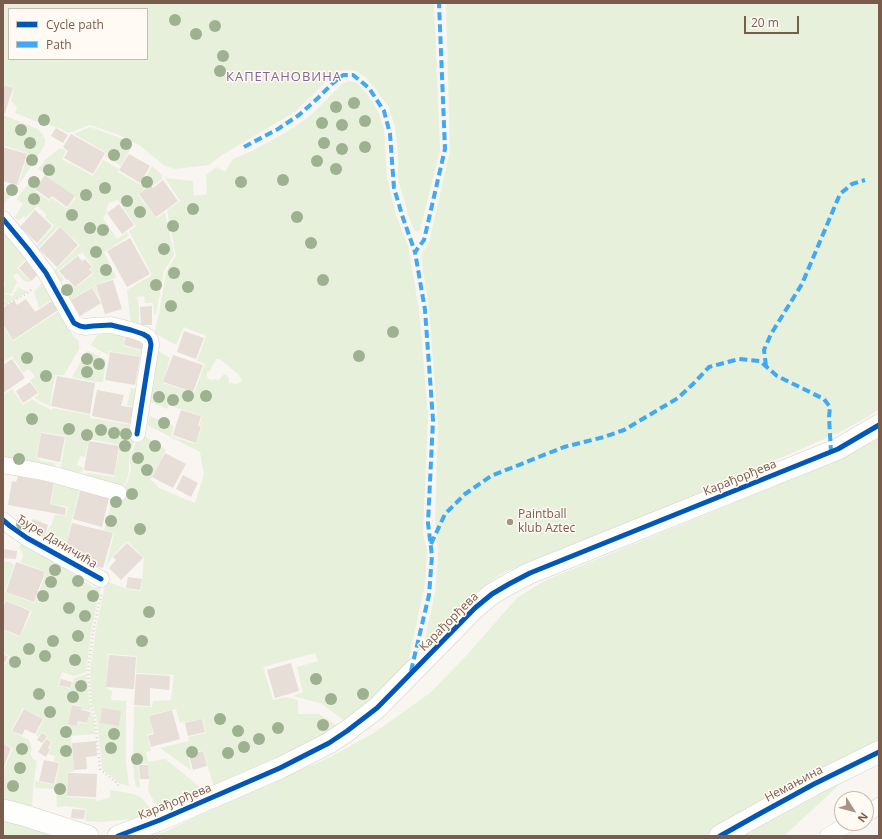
<!DOCTYPE html>
<meta charset="utf-8">
<style>
body{margin:0}
#map{position:relative;width:882px;height:839px;overflow:hidden;background:#f9f5f0;font-family:"Open Sans",sans-serif}
canvas{display:block}
.frame{position:absolute;inset:0;border:4px solid #7a5c4d;pointer-events:none}
.legend{position:absolute;left:8px;top:8px;width:140px;height:52px;box-sizing:border-box;background:#fffaf3;border:1px solid #cabbb1;margin:0;padding:5px 7px;list-style:none;font-size:12px;color:#7a5c4d}
.legend li{display:flex;align-items:center;gap:8px;height:20px}
.legend b{width:20px;border:1px solid #cabbb1}
.north{position:absolute;left:834px;top:791px;width:40px;height:40px;box-sizing:border-box;background:#fffaf3;border:1px solid #cabbb1;border-radius:50%;rotate:126deg;font-size:11px;font-weight:700;line-height:16px;text-align:center;color:#7a5c4d}
.north::after{content:'';display:block;margin:auto;width:14px;height:18px;background:#a69286;clip-path:polygon(50% 0,100% 100%,50% 72%,0 100%)}
.scale{position:absolute;left:744px;top:16px;width:55px;height:18px;box-sizing:border-box;border:2px solid #7a5c4d;border-top:0;padding-left:5px;font-size:12px;line-height:14px;white-space:nowrap;color:#7a5c4d;-webkit-text-stroke:3px #fffaf3;paint-order:stroke}
</style>
<div id="map">
<canvas width="882" height="839"></canvas>
<div class="frame"></div>
<ul class="legend">
<li><b style="height:5px;background:#0057b8"></b>Cycle path</li>
<li><b style="height:5px;background:#3fa9f5"></b>Path</li>
</ul>
<div class="north">N</div>
<div class="scale">20 m</div>
</div>
<script>
const c = document.querySelector('canvas').getContext('2d');
c.lineJoin = 'round';
function fillPath(path, color) {
  c.fillStyle = color;
  c.fill(path, 'evenodd');
}
function poly(rows) {
  const path = new Path2D();
  for (const r of rows) {
    path.moveTo(r[0], r[1]);
    for (let i = 2; i < r.length; i += 2) path.lineTo(r[i], r[i + 1]);
  }
  return path;
}
function stroke(path, color, width, dash) {
  c.strokeStyle = color;
  c.lineWidth = width;
  c.lineCap = dash ? 'butt' : 'round';
  c.setLineDash(dash || []);
  c.stroke(path);
}
function drawText(font, color, halo, rows, align = 'center') {
  c.font = font + ' "Open Sans",sans-serif';
  c.lineWidth = 3;
  c.setLineDash([]);
  c.textBaseline = 'middle';
  c.strokeStyle = halo;
  c.fillStyle = color;
  for (const [text, x, y, turn = 0] of rows) {
    c.save();
    c.translate(x, y);
    c.rotate((+turn || 0) * Math.PI / 180);
    c.textAlign = isNaN(turn) ? turn : align;
    if (halo) c.strokeText(text, 0, 0);
    c.fillText(text, 0, 0);
    c.restore();
  }
}
const green = poly([
 [3,3,434,3,440,150,420,230,417,232,414,230,409,217,398,179,398,156,395,126,388,106,376,90,365,77,356,71,346,70,337,71,296,111,222,155,209,165,175,169,165,166,139,145,119,135,90,125,68,133,59,128,35,121,15,113,17,107,11,101,14,88,3,84],
 [9,9,147,9,147,59,9,59],
 [446,3,879,3,879,409,869,416,838,433,693,496,531,561,501,574,478,591,429,643,424,643,435,593,438,555,435,520,438,426,429,309,421,256,429,242,450,151],
 [349,81,357,83,368,95,378,111,384,129,387,177,396,215,408,246,419,309,428,416,423,533,427,550,425,584,408,663,372,700,346,720,342,719,322,704,293,696,303,692,297,667,318,661,315,653,263,667,273,700,286,697,298,700,298,714,319,714,335,724,336,727,282,758,214,787,203,750,188,754,191,770,160,748,189,741,188,737,206,733,203,719,180,723,176,709,149,715,153,733,147,735,151,751,146,752,148,762,165,759,189,778,205,792,164,809,158,808,148,791,149,779,148,764,138,764,140,787,138,788,136,786,134,778,133,760,134,706,152,707,153,701,171,700,174,675,136,673,137,656,108,654,106,688,112,691,111,700,126,701,126,762,129,786,119,783,102,769,97,719,92,703,90,671,96,628,106,581,127,589,141,591,144,558,127,541,112,557,106,567,114,533,104,530,113,496,122,490,126,485,128,481,131,469,130,462,131,454,139,435,146,437,166,450,150,480,154,482,159,488,195,503,204,475,200,452,147,425,150,416,174,426,171,436,196,444,202,426,199,425,202,416,169,405,167,409,146,400,155,345,160,347,158,351,170,358,163,383,194,393,205,364,197,361,206,336,184,327,176,345,154,333,159,314,166,272,176,256,167,210,180,201,165,178,193,181,194,196,207,194,206,175,217,167,225,172,233,159,252,151,287,132,310,116,342,84],
 [216,359,220,359,239,375,242,381,237,384,229,383,229,378,226,375,223,375,218,381,216,379,212,380,209,379,207,377,207,373,211,369],
 [3,115,38,129,42,134,45,139,45,145,18,186,28,154,3,145],
 [90,127,118,137,131,144,132,146,121,166,105,156,107,153,74,134],
 [60,148,66,151,62,159,93,176,103,160,119,169,118,172,141,185,152,166,162,175,162,179,153,186,150,184,138,195,157,218,165,212,174,255,164,271,156,314,154,314,153,303,145,303,144,296,137,297,139,307,139,324,138,326,131,324,127,290,152,275,129,231,136,226,118,200,109,203,106,209,108,211,103,218,117,239,127,232,129,236,104,252,116,277,113,279,95,285,100,299,92,287,70,300,62,287,70,282,75,288,93,274,90,270,93,267,82,252,57,271,64,280,58,283,52,273,80,245,59,226,38,248,42,253,40,256,35,247,54,226,45,217,47,215,37,206,26,218,24,216,18,221,15,217,23,204,17,199,33,177,39,181,34,190,49,201,52,198,67,209,76,197,38,169,45,160],
 [12,187,16,189,4,204,3,203,3,191,9,193],
 [3,226,36,271,25,260,17,268,31,282,28,282,24,281,17,273,13,276,17,282,11,294,3,293,6,282,3,280],
 [43,282,53,299,39,308,34,292],
 [18,287,28,292,3,306,3,303,6,301,3,299,3,297,5,294,13,296],
 [59,311,74,337,79,341,79,349,64,375,55,375,50,406,34,398,39,394,30,380,35,377,29,369,23,373,12,356,3,362,3,326,13,341],
 [103,331,125,335,123,346,145,351,143,357,109,351,108,355,92,346,91,345,92,343,100,332],
 [87,351,89,351,106,360,103,382,96,382,72,377],
 [141,362,136,407,127,406,131,388,136,389],
 [12,389,23,405,32,399,37,403,52,410,53,408,90,415,90,418,133,425,136,434,130,454,129,462,129,468,128,476,126,482,121,488,79,477,89,473,114,477,120,445,89,439,85,457,80,456,77,465,83,467,83,471,78,473,67,470,66,474,60,472,66,436,41,432,36,458,39,459,40,461,55,463,54,471,3,460,3,395],
 [879,434,879,748,784,836,152,836,167,831,213,808,330,757,374,733,430,693,465,657,518,597,546,580,825,466,870,441],
 [55,481,80,487,64,552,43,541,50,526,51,526,55,514,66,516,68,507,51,504],
 [22,543,73,574,94,588,101,586,92,627,86,672,74,676,62,672,58,685,70,689,74,678,87,674,89,703,91,710,82,710,82,706,72,704,68,724,78,726,79,722,87,724,90,712,91,712,94,720,95,734,71,736,74,772,68,772,67,797,96,799,96,801,109,798,111,790,134,794,142,798,150,808,152,811,152,815,141,818,121,820,100,822,85,821,86,809,66,806,57,807,56,789,35,788,35,781,55,785,60,762,54,761,55,756,48,754,51,749,49,747,52,742,46,738,48,736,42,732,38,737,36,735,44,719,23,708,11,731,29,740,32,749,30,753,33,759,37,761,34,780,32,806,3,801,3,772,13,748,3,744,3,667,10,657,3,652,3,630,20,637,32,611,5,600,3,604,3,561,10,562,14,565,5,592,35,603,46,572,20,562,23,557,22,552,19,547],
 [3,820,55,836,7,836,3,835]
]);
const building = poly([
 [3,85,13,88,5,113,3,113],
 [56,128,68,135,63,143,51,136],
 [71,134,105,153,93,174,64,158,68,151,63,147],
 [3,147,27,154,17,185,3,181],
 [129,154,150,166,140,183,119,170],
 [45,175,75,196,67,207,52,196,49,199,35,189],
 [163,180,178,201,156,217,139,194,151,185,153,188],
 [119,204,134,225,122,234,107,213],
 [35,210,52,226,37,243,20,227],
 [60,227,78,245,57,267,39,249],
 [130,238,150,274,127,287,107,251],
 [78,256,82,261,85,259,92,267,89,269,92,273,75,287,68,279,67,280,59,271],
 [26,261,38,274,31,281,19,268],
 [113,280,122,309,105,314,96,285],
 [92,288,101,303,80,316,71,300],
 [26,299,35,312,52,301,58,310,13,340,3,324,3,308,14,301,17,305],
 [152,306,152,325,141,325,140,307],
 [184,331,204,338,196,359,177,352],
 [126,335,141,339,140,343,145,344,143,350,124,345],
 [110,352,140,357,135,385,105,380],
 [173,355,203,365,193,392,163,382],
 [12,359,25,378,3,393,3,365],
 [57,376,95,383,90,414,51,406],
 [30,382,38,393,23,403,16,391],
 [97,390,124,395,121,406,135,408,132,424,92,416],
 [181,410,201,416,198,426,201,426,196,443,173,435],
 [41,433,65,437,60,462,37,457],
 [89,441,119,446,114,475,84,470],
 [165,453,186,464,173,488,152,477],
 [183,475,198,483,191,497,176,489],
 [18,476,54,483,50,504,66,508,65,515,8,505,12,481,16,482],
 [80,491,109,498,102,527,73,519],
 [33,519,48,525,44,538,28,531],
 [72,523,113,533,103,568,87,564,89,557,65,550],
 [127,543,143,558,121,580,109,568,116,560,113,557],
 [3,549,17,551,16,559,3,558],
 [16,562,45,572,34,602,6,592],
 [128,577,142,579,140,590,126,588],
 [6,601,30,611,20,636,3,629,3,607],
 [3,654,8,657,3,665],
 [109,655,136,657,134,689,106,687],
 [291,663,299,691,275,698,267,670],
 [136,674,170,676,169,690,150,688,150,706,134,705],
 [61,679,72,682,70,688,59,685],
 [72,705,82,707,81,710,90,712,87,723,78,721,77,726,68,724],
 [102,708,121,711,119,726,100,723],
 [24,709,43,719,35,734,25,729,22,735,12,731],
 [172,710,180,739,151,747,148,736,154,734,149,716],
 [202,719,205,732,188,736,185,723],
 [42,733,47,736,42,743,37,740],
 [46,739,51,742,48,748,50,749,46,757,38,752],
 [96,741,97,756,86,757,87,769,74,770,72,743],
 [3,744,11,748,3,769],
 [203,751,207,766,193,770,189,755],
 [44,760,59,763,54,784,39,781],
 [139,765,148,765,149,779,140,779],
 [68,773,97,774,96,797,67,796],
 [72,809,85,810,84,819,71,818]
]);
const path = poly([
 [3,307,29,292,32,288],
 [101,595,94,627,88,670,91,704,95,720,100,769,118,784,118,788]
]);
const minor = poly([
 [3,219,28,249,46,273,74,323,80,326,85,327,93,326,111,325,131,330,143,334,148,337,150,340,151,345,137,434],
 [3,465,38,471,55,475,119,493],
 [3,520,10,526,27,538,101,579],
 [866,814,879,806],
 [828,836,850,823]
]);
const tertiary = poly([
 [3,810,23,815,88,836],
 [118,836,160,820,280,768,329,743,347,731,377,708,475,608,492,594,509,584,530,573,838,449,879,425]
]);
const secondary = poly([
 [720,836,761,813,814,784,879,752]
]);
const quiet = poly([
 [244,147,278,129,299,115,318,98,332,84,343,75,353,75,369,88,384,111,390,134,394,188,403,218,415,252],
 [766,366,764,350,771,334,802,284,840,194,852,184,865,180],
 [431,544,445,514,465,494,491,476,564,447,604,437,624,430,678,398,693,384,709,367,739,359,760,361,777,376,824,399,830,407,829,417,831,452],
 [411,671,429,595,432,556,428,523,433,420,425,310,415,252,424,240,445,149,439,3]
]);
const cycleway = poly([
 [3,219,28,249,46,273,74,323,80,326,85,327,93,326,111,325,131,330,143,334,148,337,150,340,151,345,137,434],
 [3,520,10,526,27,538,101,579],
 [118,836,160,820,280,768,329,743,347,731,377,708,475,608,492,594,509,584,530,573,838,449,879,425],
 [720,836,761,813,814,784,879,752]
]);
const trees = [
 [175,20],
 [215,26],
 [196,34],
 [223,56],
 [220,71],
 [354,103],
 [336,107],
 [44,120],
 [365,121],
 [322,123],
 [342,125],
 [21,130],
 [30,143],
 [324,143],
 [126,144],
 [365,147],
 [342,149],
 [114,155],
 [32,160],
 [317,161],
 [336,169],
 [49,170],
 [283,180],
 [34,182],
 [147,182],
 [241,182],
 [105,188],
 [12,190],
 [86,195],
 [34,199],
 [127,201],
 [193,209],
 [140,212],
 [72,215],
 [297,217],
 [173,226],
 [90,228],
 [103,230],
 [311,243],
 [164,249],
 [96,252],
 [106,270],
 [174,273],
 [323,280],
 [156,285],
 [188,287],
 [67,290],
 [171,306],
 [393,332],
 [359,356],
 [27,358],
 [87,359],
 [99,364],
 [87,372],
 [46,376],
 [188,396],
 [206,396],
 [159,397],
 [173,400],
 [32,419],
 [164,423],
 [69,429],
 [101,430],
 [114,433],
 [126,434],
 [87,435],
 [125,446],
 [155,446],
 [138,458],
 [19,459],
 [147,470],
 [132,494],
 [116,502],
 [111,521],
 [22,524],
 [140,529],
 [55,570],
 [78,581],
 [51,582],
 [43,596],
 [93,596],
 [69,608],
 [149,612],
 [85,616],
 [78,636],
 [53,641],
 [142,641],
 [29,649],
 [45,656],
 [75,660],
 [15,662],
 [316,679],
 [81,686],
 [39,694],
 [363,694],
 [73,697],
 [331,699],
 [50,712],
 [220,719],
 [323,725],
 [278,728],
 [238,731],
 [66,732],
 [114,734],
 [259,739],
 [244,747],
 [111,748],
 [22,749],
 [66,751],
 [192,752],
 [228,753],
 [137,759],
 [20,768],
 [13,786],
 [60,789]
];
const markers = [
 [510,522,4,"#a69286"]
];
const streetNames = [
 ["Карађорђева",740,478,-22],
 ["Ђуре Даничића",57,542,31],
 ["Карађорђева",449,622,-45],
 ["Немањина",794,784,-28],
 ["Карађорђева",175,802,-22]
];
const poiNames = [
 ["Paintball",518,515],
 ["klub Aztec",518,529]
];
const neighbourhoodNames = [
 ["КАПЕТАНОВИНА",284,77]
];
fillPath(green, '#e7f0db');
fillPath(building, '#e6ded7');
stroke(minor, '#d7d1cb', 17);
stroke(tertiary, '#d7d1cb', 22);
stroke(secondary, '#d9d2cb', 23);
stroke(path, '#dcd5d0', 2.5, [1, 3]);
stroke(minor, '#fefefd', 16);
stroke(tertiary, '#fefefd', 21);
stroke(secondary, '#fefefd', 22);
stroke(quiet, '#3fa9f5', 4, [8, 4]);
stroke(cycleway, '#0057b8', 5);
c.fillStyle = '#9eb190';
for (const [x, y] of trees) {
  c.beginPath();
  c.arc(x, y, 6, 0, 2 * Math.PI);
  c.fill();
}
for (const [x, y, r, color] of markers) {
  const dot = new Path2D();
  dot.arc(x, y, r, 0, 2 * Math.PI);
  c.fillStyle = color;
  c.fill(dot);
  stroke(dot, '#fffaf3', 1.5);
}
drawText('12px', '#7a5c4d', '#fffaf3', streetNames);
drawText('12px', '#7a5c4d', '#fffaf3', poiNames, 'left');
c.letterSpacing = '1px';
drawText('13px', '#846695', '#fffaf3', neighbourhoodNames);
c.letterSpacing = '0px';
</script>
